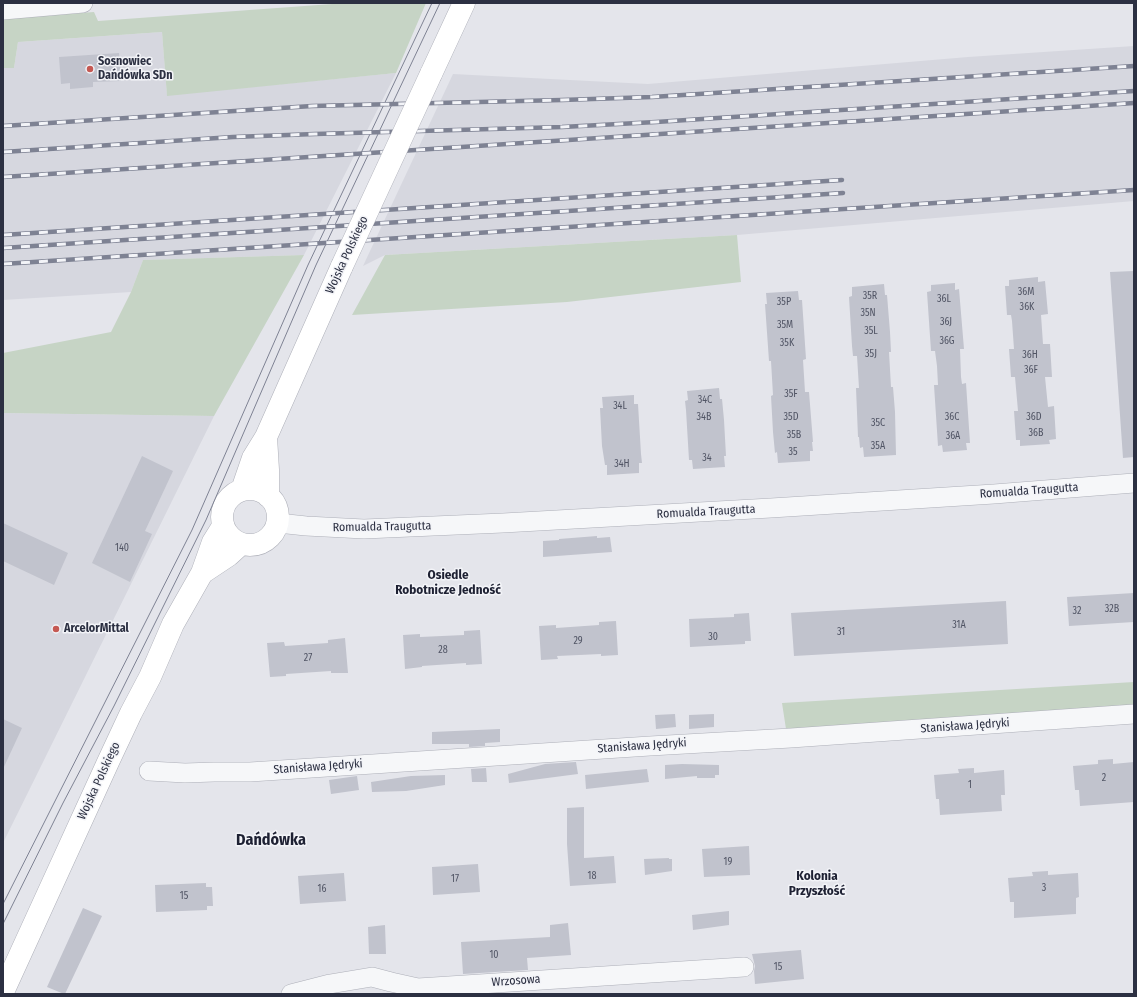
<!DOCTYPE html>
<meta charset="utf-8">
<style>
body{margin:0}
#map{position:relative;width:1137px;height:997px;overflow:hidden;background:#e4e5eb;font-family:"Fira Sans Condensed",sans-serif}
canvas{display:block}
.frame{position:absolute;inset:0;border:4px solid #2c3042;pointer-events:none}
</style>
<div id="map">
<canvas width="1137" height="997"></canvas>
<div class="frame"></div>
</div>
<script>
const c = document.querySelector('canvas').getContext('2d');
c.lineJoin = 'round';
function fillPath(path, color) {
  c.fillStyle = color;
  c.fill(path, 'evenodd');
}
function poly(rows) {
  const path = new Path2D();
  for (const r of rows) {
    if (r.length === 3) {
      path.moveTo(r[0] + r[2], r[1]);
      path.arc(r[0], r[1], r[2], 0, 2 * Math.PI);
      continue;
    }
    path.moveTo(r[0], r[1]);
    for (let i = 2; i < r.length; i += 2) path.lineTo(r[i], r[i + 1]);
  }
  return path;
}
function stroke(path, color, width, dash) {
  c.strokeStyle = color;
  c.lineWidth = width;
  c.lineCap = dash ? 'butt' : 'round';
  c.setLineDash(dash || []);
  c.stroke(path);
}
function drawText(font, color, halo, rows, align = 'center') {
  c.font = font + ' "Fira Sans Condensed",sans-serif';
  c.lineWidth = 3;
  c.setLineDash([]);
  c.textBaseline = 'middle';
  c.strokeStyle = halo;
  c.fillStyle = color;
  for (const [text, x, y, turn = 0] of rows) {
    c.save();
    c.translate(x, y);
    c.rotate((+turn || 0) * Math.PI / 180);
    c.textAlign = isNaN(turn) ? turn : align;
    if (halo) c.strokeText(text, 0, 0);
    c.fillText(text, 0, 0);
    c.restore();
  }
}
const built = poly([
 [162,32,167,95,396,73,304,255,143,260,131,292,3,300,3,68,14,68,18,42],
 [1134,46,1134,201,737,235,385,255,363,266,453,74,648,84,968,57],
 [3,413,214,416,3,843]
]);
const green = poly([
 [346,3,426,3,396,73,167,96,162,32,18,42,14,68,3,68,3,19,94,12,98,21],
 [737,235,741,282,567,302,352,315,385,255],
 [304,255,214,416,3,413,3,353,111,332,131,292,143,260],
 [1134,682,1134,709,786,729,782,703]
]);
const building = poly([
 [119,53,121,81,93,82,93,87,70,89,70,83,61,84,59,57],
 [1134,271,1134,457,1123,458,1110,272],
 [1038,277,1038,282,1045,281,1048,314,1041,315,1043,344,1050,344,1052,377,1045,377,1048,407,1054,406,1056,439,1049,440,1050,444,1020,446,1020,440,1016,440,1014,411,1018,411,1015,377,1011,377,1009,349,1014,349,1012,321,1011,315,1007,315,1005,286,1009,286,1009,280],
 [955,283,955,290,959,289,964,349,960,349,961,377,962,384,966,383,970,443,966,443,967,450,943,452,942,445,938,446,934,385,938,385,937,366,935,351,931,351,927,292,931,291,931,285],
 [884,284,885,295,887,295,890,332,891,352,889,352,891,387,893,387,895,412,896,455,864,457,863,447,860,448,859,437,858,437,856,388,859,388,857,356,853,356,852,346,849,297,852,296,852,287],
 [798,291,799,300,802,300,806,359,803,360,805,392,809,392,813,442,812,442,813,451,810,451,810,461,778,463,777,452,775,453,773,432,771,396,773,395,771,361,769,361,765,304,767,304,766,293],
 [719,388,720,399,722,399,724,420,726,456,724,456,725,467,693,469,692,460,689,460,686,410,685,401,688,400,687,391],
 [634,395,634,404,638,404,641,454,642,463,639,463,639,473,607,475,607,465,605,465,602,446,600,408,603,408,602,397],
 [142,456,173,471,145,531,152,534,130,582,92,563],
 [3,523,68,553,54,585,3,561],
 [597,536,597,538,610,537,612,552,543,557,543,541,559,540,559,539],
 [1134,593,1134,622,1069,626,1067,597],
 [1006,601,1008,644,794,656,791,613],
 [749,613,751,641,745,641,745,644,690,647,689,619,734,617,734,614],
 [616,621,618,655,601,656,601,654,557,656,558,659,541,660,539,626,556,625,556,628,599,625,599,622],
 [480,630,482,664,466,665,466,663,422,666,422,667,405,669,403,635,420,634,420,637,464,635,464,631],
 [345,638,348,673,331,673,331,671,286,674,286,676,270,677,267,643,284,642,285,646,328,643,328,640],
 [675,714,676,727,656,729,655,715],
 [714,714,714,727,689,729,689,715],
 [3,719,22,728,3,769],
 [500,729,500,742,485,743,485,746,469,747,469,744,432,744,432,732],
 [1113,759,1113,764,1134,762,1134,802,1080,806,1079,790,1075,790,1073,766,1098,764,1098,760],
 [576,762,578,774,509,783,508,774,545,764],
 [682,764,719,765,719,775,715,775,715,778,697,778,697,776,665,779,665,765],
 [486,768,487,782,472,782,471,769],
 [974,768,974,773,1004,770,1005,795,1001,795,1002,811,940,815,939,799,936,799,934,775,959,773,958,769],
 [647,769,649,782,586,789,585,775],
 [445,775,445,785,406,791,372,792,371,782,411,776],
 [357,776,359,790,331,794,329,780],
 [584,807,584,858,614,856,616,883,570,886,567,844,567,808],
 [749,846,750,875,704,877,702,849],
 [669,858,669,859,672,859,672,871,645,875,644,859],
 [478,864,480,892,433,895,432,867],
 [1048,871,1048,875,1078,873,1079,897,1076,898,1076,914,1014,918,1014,902,1010,902,1008,878,1033,876,1032,872],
 [344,873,346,901,300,904,298,876],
 [206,883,206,887,212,887,213,906,207,906,207,910,156,912,155,885],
 [83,908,102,916,65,994,64,994,47,987],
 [729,911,729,925,693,930,692,915],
 [568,923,571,955,527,958,528,970,463,974,461,942,550,937,550,925],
 [385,925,386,954,369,954,368,927],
 [801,950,804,979,755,984,754,971,755,966,752,954]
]);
const minor = poly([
 [3,10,83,3],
 [278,523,306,526,364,529,503,523,771,508,994,494,1134,483],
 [149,771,185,773,214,772,250,772,650,746,791,738,1134,714],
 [291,994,330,984,372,977,391,982,418,988,744,967]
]);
const secondary = poly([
 [431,74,464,3],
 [266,437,268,470,268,496],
 [250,517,28],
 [242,490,253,458,266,437,342,266],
 [202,573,229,555,241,544],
 [3,992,109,760,131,713,150,677,173,624,202,573,213,542,223,526]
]);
const tram = poly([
 [3,904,192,530,308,265,432,3],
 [3,924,63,803,114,706,206,520,316,265,440,3]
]);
const rail = poly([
 [3,126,312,106,562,100,652,97,1134,66],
 [3,152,233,137,315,134,562,127,656,122,1134,91],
 [3,177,1134,103],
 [3,235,842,180],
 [3,248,843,193],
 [3,264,1134,190]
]);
const secondaryBridge = poly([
 [342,266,431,74]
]);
const markers = [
 [90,69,4,"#c55953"],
 [56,629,4,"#c55953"]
];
const numberNames = [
 ["36M",1026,292],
 ["35R",870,296],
 ["36L",944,299],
 ["35P",784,302],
 ["36K",1027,307],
 ["35N",868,313],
 ["36J",946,322],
 ["35M",785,325],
 ["35L",871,331],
 ["36G",947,341],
 ["35K",787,343],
 ["35J",871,354],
 ["36H",1030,355],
 ["36F",1031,370],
 ["35F",791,394],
 ["34C",705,400],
 ["34L",620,406],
 ["34B",704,417],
 ["35D",791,417],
 ["36C",952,417],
 ["36D",1034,417],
 ["35C",878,423],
 ["36B",1036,433],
 ["35B",794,435],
 ["36A",953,436],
 ["35A",878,446],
 ["35",793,452],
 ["34",707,458],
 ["34H",622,464],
 ["140",122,548],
 ["32B",1112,609],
 ["32",1077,611],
 ["31A",959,625],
 ["31",841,632],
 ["30",713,637],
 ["29",578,641],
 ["28",443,650],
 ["27",308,658],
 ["2",1104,778],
 ["1",970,785],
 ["19",728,862],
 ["18",592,876],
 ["17",455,879],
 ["3",1044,888],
 ["16",322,889],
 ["15",184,896],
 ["10",494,955],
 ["15",778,967]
];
const poiNames = [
 ["Sosnowiec",98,62],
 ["Dańdówka SDn",98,76],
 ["ArcelorMittal",64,629]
];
const streetNames = [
 ["Wojska Polskiego",347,255,-65],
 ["Romualda Traugutta",1029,491,-4],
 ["Romualda Traugutta",706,512,-3],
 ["Romualda Traugutta",382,527,-1],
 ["Stanisława Jędryki",965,726,-4],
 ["Stanisława Jędryki",642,746,-4],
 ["Stanisława Jędryki",318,767,-4],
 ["Wojska Polskiego",99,781,-65],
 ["Wrzosowa",516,981,-4]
];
const neighbourhoodNames = [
 ["Osiedle",448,575],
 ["Robotnicze Jedność",448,590],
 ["Kolonia",817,876],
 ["Przyszłość",817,891]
];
const districtNames = [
 ["Dańdówka",271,841]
];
fillPath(built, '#d6d7df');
fillPath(green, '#c6d4c5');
fillPath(building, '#c1c3cd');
stroke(minor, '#adafb8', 20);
stroke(secondary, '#adafb8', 23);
stroke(minor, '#f6f7f9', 19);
stroke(secondary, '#fff', 22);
stroke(tram, '#7e8293', 1);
stroke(rail, '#7e8293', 4.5);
stroke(rail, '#f3f4f8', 3, [9]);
stroke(secondaryBridge, '#adafb8', 23, []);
stroke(secondaryBridge, '#fff', 22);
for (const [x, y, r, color] of markers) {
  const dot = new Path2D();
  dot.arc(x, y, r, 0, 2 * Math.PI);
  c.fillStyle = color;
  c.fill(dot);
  stroke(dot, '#f3f4f8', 1.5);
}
drawText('10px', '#515565', null, numberNames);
drawText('bold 12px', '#2c3042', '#f3f4f8', poiNames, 'left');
drawText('12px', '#2c3042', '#f3f4f8', streetNames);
drawText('bold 13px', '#1e2133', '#f3f4f8', neighbourhoodNames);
drawText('bold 16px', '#1e2133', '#f3f4f8', districtNames);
</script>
